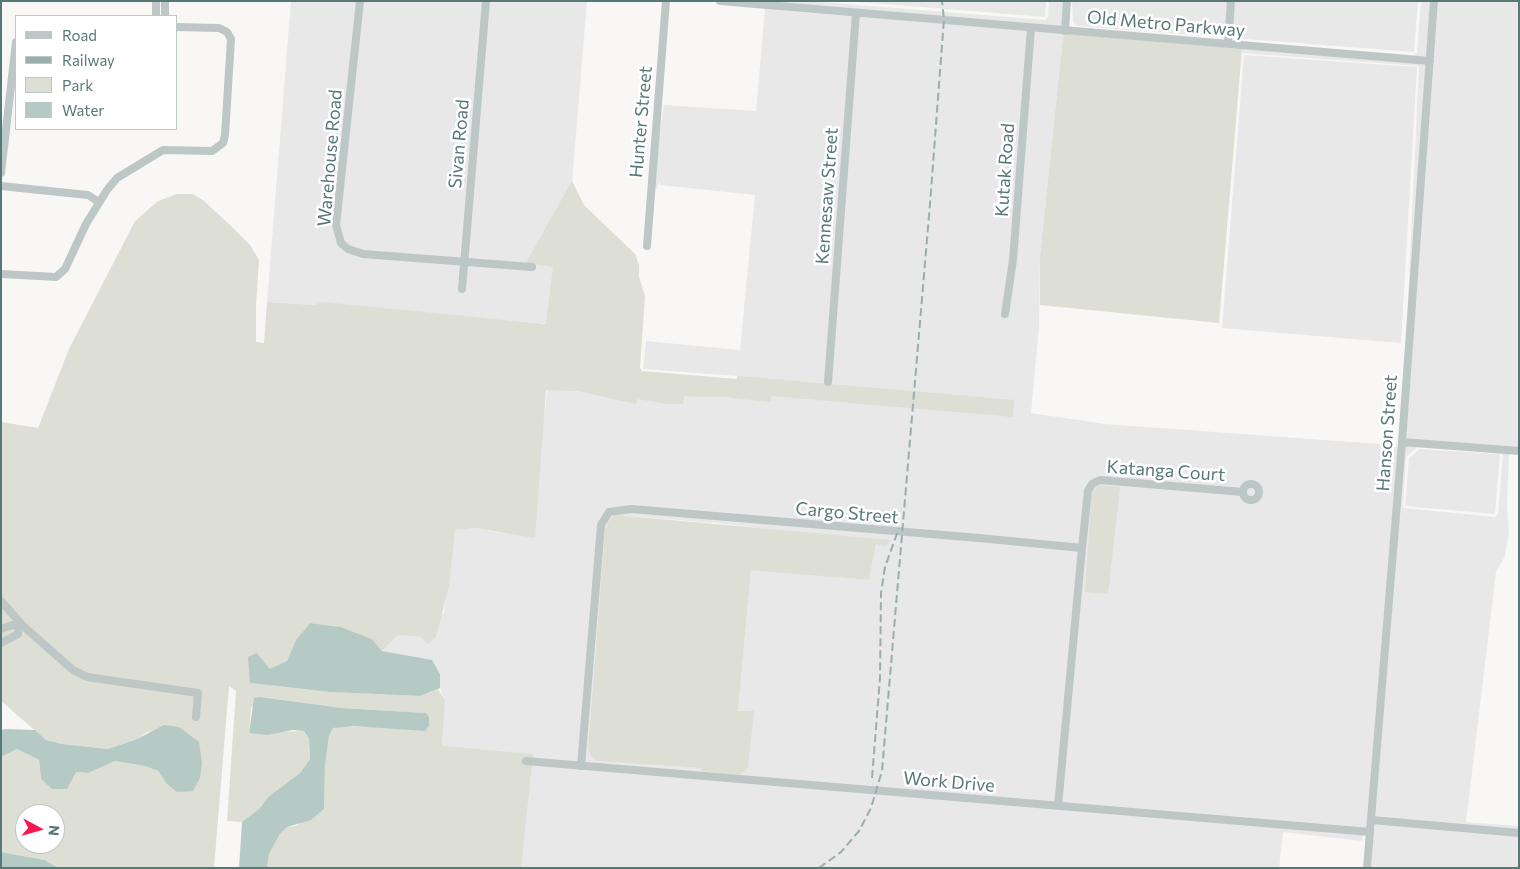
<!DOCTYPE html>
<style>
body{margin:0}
#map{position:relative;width:1520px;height:869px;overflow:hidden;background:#f9f7f6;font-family:Commissioner,sans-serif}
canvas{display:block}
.frame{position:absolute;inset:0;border:2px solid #587876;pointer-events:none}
.legend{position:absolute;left:15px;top:15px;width:162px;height:115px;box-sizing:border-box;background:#fff;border:1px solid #bcc9c8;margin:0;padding:6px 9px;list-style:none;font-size:15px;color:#587876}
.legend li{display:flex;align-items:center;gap:10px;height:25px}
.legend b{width:25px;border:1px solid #bcc9c8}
.north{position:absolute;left:15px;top:804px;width:50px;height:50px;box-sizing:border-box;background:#fff;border:1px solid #bcc9c8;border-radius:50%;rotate:96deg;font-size:14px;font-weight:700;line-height:20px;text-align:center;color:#587876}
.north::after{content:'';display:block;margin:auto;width:18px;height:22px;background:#f51950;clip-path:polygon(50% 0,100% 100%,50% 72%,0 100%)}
</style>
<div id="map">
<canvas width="1520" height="869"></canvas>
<div class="frame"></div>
<ul class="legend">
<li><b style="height:6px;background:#bcc7c6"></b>Road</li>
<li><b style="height:6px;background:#9badac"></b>Railway</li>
<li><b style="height:14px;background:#ddded4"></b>Park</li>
<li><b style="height:14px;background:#b6cac5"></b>Water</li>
</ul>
<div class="north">N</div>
</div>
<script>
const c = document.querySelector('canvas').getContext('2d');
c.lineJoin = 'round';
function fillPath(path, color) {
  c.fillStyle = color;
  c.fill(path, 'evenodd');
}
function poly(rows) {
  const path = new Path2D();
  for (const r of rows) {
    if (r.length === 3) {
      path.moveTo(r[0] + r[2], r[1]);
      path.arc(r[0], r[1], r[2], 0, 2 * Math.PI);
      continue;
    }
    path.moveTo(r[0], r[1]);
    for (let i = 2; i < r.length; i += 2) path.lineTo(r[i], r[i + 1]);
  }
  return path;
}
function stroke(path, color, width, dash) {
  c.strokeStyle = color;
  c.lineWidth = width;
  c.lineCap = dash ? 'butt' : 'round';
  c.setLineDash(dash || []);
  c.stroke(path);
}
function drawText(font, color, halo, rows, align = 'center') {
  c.font = font + ' Commissioner,sans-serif';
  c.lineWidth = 5;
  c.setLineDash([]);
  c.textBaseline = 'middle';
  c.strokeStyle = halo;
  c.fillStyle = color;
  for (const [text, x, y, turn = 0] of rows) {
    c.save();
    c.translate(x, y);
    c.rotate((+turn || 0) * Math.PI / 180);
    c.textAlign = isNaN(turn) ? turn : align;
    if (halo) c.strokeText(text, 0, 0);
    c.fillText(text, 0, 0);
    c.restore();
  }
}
const built = poly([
 [291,1,587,1,572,183,563,199,551,324,319,304,314,305,267,302],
 [755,1,810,1,1045,20,1048,17,1049,1,1069,1,1069,27],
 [846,1,1046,1,1045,17],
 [1072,1,1418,1,1414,52,1077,26,1073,22],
 [1421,1,1430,1,1427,57,1181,37,1413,55,1417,53],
 [1438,1,1519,1,1519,448,1406,439],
 [765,9,1068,34,1063,37,1040,256,1039,327,1031,413,1105,424,1393,445,1393,447,1398,447,1368,820,1366,835,1363,835,1362,841,1283,832,1279,868,518,868,442,746,445,700,440,688,382,651,398,635,421,637,444,612,455,530,475,528,502,533,545,410,548,385,735,398,737,376,643,369,646,341,740,350,755,195,660,185,660,182,656,189,650,188,664,105,756,111],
 [617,515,725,524,887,544,887,545,886,547,876,543,869,580,751,569,738,711,701,768,596,761,591,756,588,748,605,529,610,519],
 [1242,49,1426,64,1406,341,1419,66,1242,53],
 [1244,55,1417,67,1401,343,1222,328],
 [1405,446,1419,446,1406,457,1403,508,1495,517,1498,514,1503,453,1509,453,1507,505,1509,533,1505,556,1496,572,1466,822,1519,826,1519,868,1371,868],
 [1420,449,1500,454,1495,514,1405,506,1409,458]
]);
const green = poly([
 [1068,34,1242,49,1219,323,1040,305,1040,256,1063,37],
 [572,181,584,205,635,254,639,265,639,277,645,296,640,368,642,371,737,379,738,376,1014,400,1013,417,771,396,771,402,724,397,684,396,683,404,668,404,637,399,636,404,578,391,546,390,535,538,475,528,455,530,449,586,436,637,428,644,421,637,398,635,382,651,372,639,341,627,310,623,296,640,288,661,270,669,257,653,250,683,330,692,420,696,438,689,445,700,442,746,533,754,521,868,267,868,269,854,280,834,287,827,295,826,324,809,325,766,329,736,333,728,340,726,386,727,429,717,425,713,342,708,262,697,251,708,249,733,304,731,309,739,310,759,300,773,268,797,260,808,242,822,227,821,236,691,229,686,214,868,58,868,45,860,1,852,1,757,17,749,39,760,41,779,76,772,88,773,115,761,145,766,158,771,166,783,149,731,137,739,108,749,62,744,46,740,1,701,1,422,38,428,69,349,135,221,158,201,177,194,193,194,204,201,231,226,250,245,259,260,256,306,256,342,264,343,267,302,314,305,322,302,546,324,553,267,526,263],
 [25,814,55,814,55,844,25,844],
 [1099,485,1120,487,1108,594,1085,592,1091,502,1093,492],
 [616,515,890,540,886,547,876,544,869,580,751,570,738,711,754,711,748,768,739,775,702,771,700,768,596,761,591,756,588,748,605,529,610,519]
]);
const water = poly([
 [310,623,341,627,372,639,382,651,432,660,440,674,440,688,420,696,330,692,250,683,248,657,257,653,270,669,287,661,296,640],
 [261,697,342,708,426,713,429,717,429,726,425,731,353,726,333,728,329,736,325,766,324,809,311,820,287,827,280,834,269,854,267,868,239,868,242,822,260,808,268,797,300,773,310,759,309,739,304,731,293,730,267,735,249,733,254,698],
 [164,725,179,727,199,742,202,763,200,778,193,791,177,792,166,783,158,771,145,766,115,761,88,773,76,772,67,789,52,789,41,779,39,760,17,749,1,757,1,730,5,729,35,730,46,740,62,744,108,749,137,739],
 [1,852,45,860,58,868,1,868]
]);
const minor = poly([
 [360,1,336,225,341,243,348,249,363,254,532,267],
 [720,1,1430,61],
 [156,16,156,1],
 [165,16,165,1],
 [1065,31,1067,1],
 [1228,44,1231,1],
 [1,173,16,42],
 [1,186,88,195,99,202],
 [647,246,666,1],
 [1,274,56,277,65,269,86,224,107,190,117,178,163,150,212,151,223,143,225,135,231,39,227,32,219,28,176,27],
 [462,289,486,1],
 [1005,314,1013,260,1031,28],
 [828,382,856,13],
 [1402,442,1519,451],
 [1251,492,8],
 [1082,548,1088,491,1092,484,1100,480,1243,492],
 [1,601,22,625,73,670,87,677,198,693,196,717],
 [1,629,12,625,19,627],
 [1,643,18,634,19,627,22,625],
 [526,761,1370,832],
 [581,766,601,525,609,512,631,509,979,538,1082,548,1058,806],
 [1372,820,1519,833],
 [1367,868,1402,442,1434,1]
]);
const rail = poly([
 [872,778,880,678,881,593,885,567,899,528],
 [819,868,841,852,859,831,871,808,882,771,930,204,944,19,942,1]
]);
const streetNames = [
 ["Old Metro Parkway",1166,24,5],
 ["Hunter Street",641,122,-85],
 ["Sivan Road",459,144,-85],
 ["Warehouse Road",330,158,-85],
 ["Kutak Road",1005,170,-86],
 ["Kennesaw Street",827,196,-86],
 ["Hanson Street",1387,433,-86],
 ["Katanga Court",1166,471,4],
 ["Cargo Street",847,513,5],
 ["Work Drive",949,782,5]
];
fillPath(built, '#e7e8e7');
fillPath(green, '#ddded4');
fillPath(water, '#b6cac5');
stroke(minor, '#bcc7c6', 8);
stroke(rail, '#9badac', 2, [8, 4]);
drawText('18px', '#587876', '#fff', streetNames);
</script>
